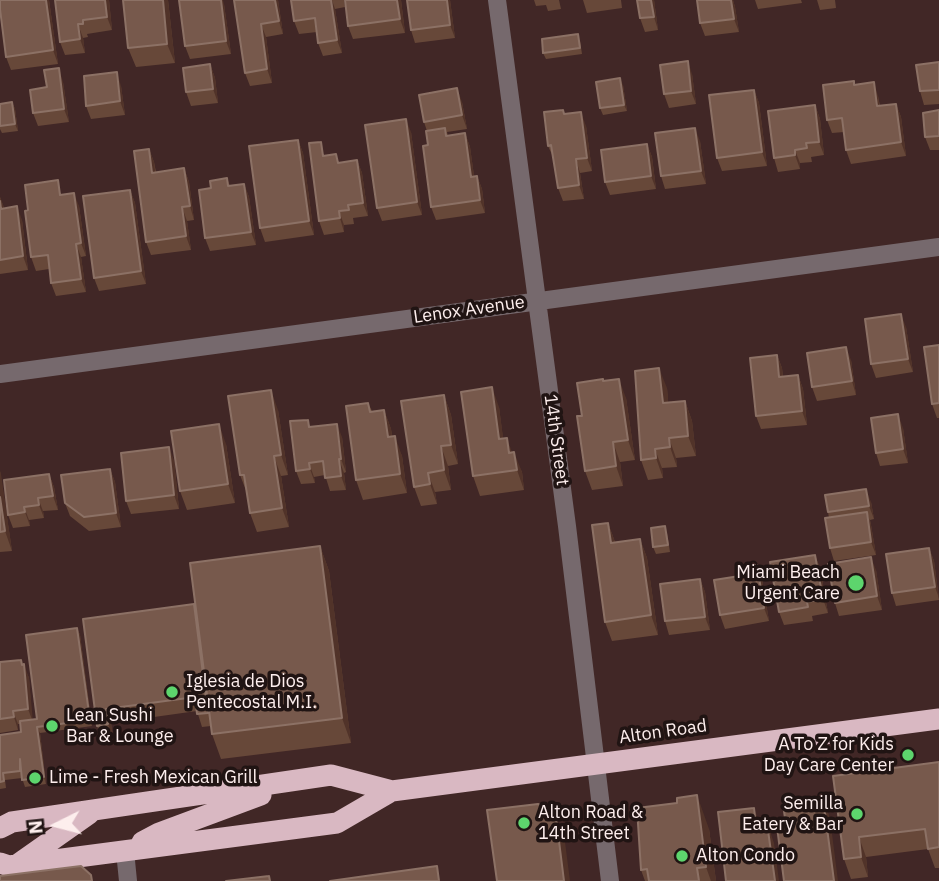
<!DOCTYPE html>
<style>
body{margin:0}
#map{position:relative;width:939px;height:881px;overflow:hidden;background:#412726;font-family:"IBM Plex Sans",sans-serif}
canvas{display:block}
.north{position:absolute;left:21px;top:790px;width:70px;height:70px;-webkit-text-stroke:5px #201413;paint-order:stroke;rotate:264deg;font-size:19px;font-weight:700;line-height:28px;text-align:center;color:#fdeeed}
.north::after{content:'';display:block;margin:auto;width:24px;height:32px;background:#fdeeed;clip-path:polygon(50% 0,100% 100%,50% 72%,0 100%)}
</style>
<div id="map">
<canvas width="939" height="881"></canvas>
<div class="north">N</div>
</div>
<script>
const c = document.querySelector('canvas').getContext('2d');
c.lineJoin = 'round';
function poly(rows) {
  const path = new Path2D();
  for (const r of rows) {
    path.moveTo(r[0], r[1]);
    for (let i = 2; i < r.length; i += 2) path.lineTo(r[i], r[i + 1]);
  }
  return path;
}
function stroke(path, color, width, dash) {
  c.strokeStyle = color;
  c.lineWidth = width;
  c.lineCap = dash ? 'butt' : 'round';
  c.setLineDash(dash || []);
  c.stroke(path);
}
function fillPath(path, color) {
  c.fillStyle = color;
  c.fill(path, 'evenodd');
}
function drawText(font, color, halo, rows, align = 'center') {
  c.font = font + ' "IBM Plex Sans",sans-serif';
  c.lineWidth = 7;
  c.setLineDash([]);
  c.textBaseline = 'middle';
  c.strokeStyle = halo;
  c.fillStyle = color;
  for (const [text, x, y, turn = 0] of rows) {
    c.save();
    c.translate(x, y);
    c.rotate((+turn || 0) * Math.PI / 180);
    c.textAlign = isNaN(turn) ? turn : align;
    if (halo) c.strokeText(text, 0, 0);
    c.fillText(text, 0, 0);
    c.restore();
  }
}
const minor = poly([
 [497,0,567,526,610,881],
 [0,374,939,247],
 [125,851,128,881]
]);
const highway = poly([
 [0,828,12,822,331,775,392,791],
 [142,842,159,833,261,795],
 [0,863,9,866,337,823,392,791,939,719],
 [18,864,89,814]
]);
const wall = poly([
 [0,0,49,0,58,64,11,70,6,57],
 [55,0,109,0,112,30,87,34,88,37,83,38,85,53,65,55,60,42],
 [168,0,175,63,136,67,128,48],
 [234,0,278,0,283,34,266,37,272,83,250,86,245,73],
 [291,0,344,0,345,7,335,9,342,53,323,56,318,43,317,32,299,34,294,21],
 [345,0,401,0,405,33,353,39,348,26],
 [450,0,455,38,415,43,411,30],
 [534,0,559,0,561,9,548,11,546,5,536,6],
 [583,0,621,0,622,8,587,13],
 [654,0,658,30,645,32,640,18],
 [697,0,733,0,735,7,739,32,705,36,700,23],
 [755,0,801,0,802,3,758,9],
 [817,0,835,0,836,8,820,10],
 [224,4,231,54,190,59,185,46],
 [580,41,582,54,546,59,543,53],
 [939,62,939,104,924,105,920,91],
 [210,64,215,78,218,103,191,106,186,92],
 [692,74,696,104,669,108,664,94],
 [854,81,855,84,878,96,880,106,896,104,901,117,906,156,851,164,846,150,844,132,832,133,827,120],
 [63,82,69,122,38,126,33,113,47,87],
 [623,85,627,111,603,115,600,108],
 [121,86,125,115,91,119,86,106],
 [754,90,759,103,767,166,722,171,717,158],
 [12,102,15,109,18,131,2,133,0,129,0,104],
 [462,102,467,129,447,132,448,136,465,133,470,147,474,176,477,176,482,189,485,213,436,220,431,207,427,131,424,122],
 [815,105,820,119,824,155,811,157,812,162,800,163,800,169,778,172,774,158],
 [939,110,939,150,930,150,925,137],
 [565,114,586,126,592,171,580,173,584,199,563,201,558,188,554,159,548,146],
 [411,132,422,215,382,221,377,208],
 [298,140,303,153,314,235,265,242,260,228],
 [700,141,706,184,665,189,661,176],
 [647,144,652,157,656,189,610,195,605,182],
 [149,149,154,162,156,172,184,168,189,182,194,220,187,221,191,250,151,255,146,242],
 [326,155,339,163,357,160,362,173,368,216,353,218,354,224,344,225,344,232,324,235,319,221],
 [227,178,230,186,244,184,249,197,256,245,210,251,205,238,211,188],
 [130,190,135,203,146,284,99,291,94,278],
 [63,194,79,206,86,256,81,257,86,292,56,296,51,283,49,269,36,271,31,257,28,210],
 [0,197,4,208,22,220,28,270,0,274],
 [906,327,913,372,876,378,871,364],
 [939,345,939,418,937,418,932,404],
 [777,355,782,368,783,377,798,375,803,389,807,425,761,429,756,416],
 [851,360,856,395,817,401,812,387],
 [603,379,604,381,626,398,635,460,620,462,623,486,592,490,585,471,582,416],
 [667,388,668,403,685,401,692,421,696,456,676,458,677,467,662,468,663,478,648,480,641,460],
 [444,395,451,415,458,464,448,466,451,490,435,492,437,504,421,506,414,487],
 [368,403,372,411,384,410,391,429,392,436,402,456,407,493,363,500,356,480],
 [499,407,503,439,512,453,522,472,524,490,480,496,473,476],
 [278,410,288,475,281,476,289,527,257,532,250,513,247,493,240,475],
 [308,420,310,427,342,437,346,472,344,473,346,490,330,491,325,475,314,477,315,483,301,484,296,471],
 [903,428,908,463,880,466,876,453],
 [226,444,235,503,187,510,180,491],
 [174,460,179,509,131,514,126,501],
 [110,469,115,482,121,527,89,531,70,516,65,503],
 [0,471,12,551,0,552],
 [49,474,54,487,58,510,43,511,44,518,29,520,30,526,13,528,8,515],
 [871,502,874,519,870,520,871,525,876,555,834,561,830,548,829,518,828,512],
 [608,523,615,542,640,539,647,558,658,635,612,641,605,622],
 [667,533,670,552,656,554,653,547],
 [320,546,329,571,351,743,221,759,212,734,211,726,202,727,197,711,111,723,113,738,101,739,97,726,83,619,194,604],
 [929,548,934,561,939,600,896,606,892,593],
 [815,555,820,568,828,613,812,616,813,621,784,625,779,612],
 [757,565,762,579,769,621,725,629,720,615,746,575],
 [876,570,882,610,839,616,835,603],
 [700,579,705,592,710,630,669,635,665,621],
 [77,628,80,635,92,726,40,733,46,784,25,787,22,778,5,780,6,788,0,789,0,735,21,732,20,724,18,724,18,730,0,733,0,662,23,665,29,678,32,719,37,719],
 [939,762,939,868,935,868,928,849,866,857,868,877,851,879,844,859,833,776],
 [709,829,716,881,645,881,641,870]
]);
const shadedWall = poly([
 [46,0,49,0,58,64,53,50],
 [105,0,109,0,112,30,107,17],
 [163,0,168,0,175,63,167,44],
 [221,0,223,0,224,4,231,54,226,41],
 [275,0,278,0,283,34,279,21],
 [331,0,332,0,335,9,342,53,337,40],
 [397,0,401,0,405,33,400,19],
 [447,0,450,0,455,38,450,25],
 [651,0,654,0,658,30,654,17],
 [731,0,733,0,735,7,739,32,734,19],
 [78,24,83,38,85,53,80,39],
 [261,24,266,37,272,83,267,69],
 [688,61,692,74,696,104,691,91],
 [210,64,215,78,218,103,213,89],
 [59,68,63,82,69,122,64,109],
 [117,72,121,86,125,115,120,101],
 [620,78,623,85,627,111,624,105],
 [874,82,878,96,881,120,877,106],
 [457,88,462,102,467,129,462,115],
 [754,90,759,103,767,166,762,152],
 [12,102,15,109,18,131,15,124],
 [896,104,901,117,906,156,901,142],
 [815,105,820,119,824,155,819,142],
 [581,112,586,126,592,171,587,158],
 [406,119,411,132,422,215,417,202],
 [695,128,700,141,706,184,701,171],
 [465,133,470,147,476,190,471,177],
 [298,140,303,153,314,235,309,221],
 [647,144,652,157,656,189,651,176],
 [149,149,154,162,157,186,152,173],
 [795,150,800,163,800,169,795,155],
 [576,159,580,173,584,199,579,185],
 [357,160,362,173,368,216,363,203],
 [184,168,189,182,194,220,190,206],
 [477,176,482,189,485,213,480,200],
 [244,184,249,197,256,245,251,232],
 [130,190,135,203,146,284,141,271],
 [74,193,79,206,86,256,81,243],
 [0,197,4,207,6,222,1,209],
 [17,206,22,220,28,270,23,256],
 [182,207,187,221,191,250,186,236],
 [339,211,344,225,344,232,340,218],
 [76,244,81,257,86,292,81,279],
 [901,314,906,327,913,372,908,359],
 [846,347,851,360,856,395,852,381],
 [777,355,782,368,784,391,779,377],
 [659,368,667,388,670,423,663,403],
 [798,375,803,389,807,425,802,411],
 [619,379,626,398,635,460,628,440],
 [492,387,499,407,506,459,499,439],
 [271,390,278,410,288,475,281,455],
 [444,395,451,415,458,464,451,445],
 [685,401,692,421,696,456,688,436],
 [384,410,391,429,395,457,388,437],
 [898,414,903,428,908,463,903,449],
 [219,424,226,444,235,503,228,484],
 [337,424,342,437,346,472,341,459],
 [395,436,402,456,407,493,400,474],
 [507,438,514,458,516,472,509,453],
 [669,438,676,458,677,467,670,447],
 [613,442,620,462,623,486,616,466],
 [441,446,448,466,451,490,444,470],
 [169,447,174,460,179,509,174,495],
 [655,449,662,468,663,478,656,458],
 [514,452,522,472,524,490,517,470],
 [274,456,281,476,289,527,282,508],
 [339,459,344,473,346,490,341,476],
 [309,463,314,477,315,483,310,469],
 [110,469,115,482,121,527,116,513],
 [0,471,1,474,12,551,5,531,0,497],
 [428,473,435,492,437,504,430,484],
 [49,474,54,487,58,510,53,496],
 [866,489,871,502,874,519,869,506],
 [38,498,43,511,44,518,39,505],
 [24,507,29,520,30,526,25,512],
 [867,512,871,525,876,555,871,542],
 [608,523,615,542,611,543],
 [640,539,647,558,658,635,651,615],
 [320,546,329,571,351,743,342,718],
 [929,548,934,561,939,598,935,587],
 [815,555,820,568,828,613,823,599],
 [871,557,876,570,882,610,877,596],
 [757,565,762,579,769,621,764,608],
 [700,579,705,592,710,630,705,617],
 [77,628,80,635,92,726,90,720],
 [21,660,24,669,24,664,29,678,33,722,28,709],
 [106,709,111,723,113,738,108,724],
 [13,711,18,724,18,730,14,717],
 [37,727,40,733,46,784,44,777],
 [697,795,709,829,716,881,711,881,706,867],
 [823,798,830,818,838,881,834,881],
 [754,808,761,827,756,825],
 [556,817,565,842,570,881,564,881],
 [767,823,774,843,779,881,775,881],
 [859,837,866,857,868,877,861,857]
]);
const building = poly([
 [0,0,46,0,53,50,6,57,0,9,0,0],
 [55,0,105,0,107,17,83,20,83,24,78,24,80,39,60,42,55,0],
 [123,0,163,0,167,44,128,48,123,0],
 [179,0,221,0,226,41,185,46,179,0],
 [234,0,275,0,279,21,261,24,267,69,245,73,234,0],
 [291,0,331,0,337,40,318,43,315,18,294,21,291,0],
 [345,0,397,0,400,19,348,26,345,0],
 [407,0,447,0,450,25,411,30,407,0],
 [637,0,651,0,654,17,640,18,637,0],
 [697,0,731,0,734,19,700,23,697,0],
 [578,34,580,48,543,53,542,39,578,34],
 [688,61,691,91,664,94,660,65,688,61],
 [939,62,939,90,920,91,916,65,939,62],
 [210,64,213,89,186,92,183,68,210,64],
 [59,68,64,109,33,113,30,90,47,87,44,70,59,68],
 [117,72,120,101,86,106,84,76,117,72],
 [620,78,624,105,600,108,596,82,620,78],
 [854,81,854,85,874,82,877,106,896,104,901,142,846,150,842,118,827,120,823,85,854,81],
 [457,88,462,115,424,122,419,95,457,88],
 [754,90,762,152,717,158,709,95,754,90],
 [12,102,15,124,0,126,0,104,12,102],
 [815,105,819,142,806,143,807,148,795,150,795,155,774,158,768,111,815,105],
 [563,110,564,114,581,112,587,158,576,159,579,185,558,188,551,145,548,146,544,112,563,110],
 [939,110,939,136,925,137,923,113,939,110],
 [406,119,417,202,377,208,365,125,406,119],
 [445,128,446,136,465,133,471,177,477,176,480,200,431,207,423,146,428,145,426,131,445,128],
 [695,128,701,171,661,176,655,133,695,128],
 [298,140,309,221,260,228,249,146,298,140],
 [321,142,323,156,336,154,338,163,357,160,363,203,348,205,349,210,339,211,340,218,319,221,309,143,321,142],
 [647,144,651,176,605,182,601,150,647,144],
 [149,149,152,173,184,168,190,206,182,207,186,236,146,242,134,151,149,149],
 [227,178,228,186,244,184,251,232,205,238,199,190,211,188,210,181,227,178],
 [58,180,60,195,74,193,81,243,76,244,81,279,51,283,48,255,31,257,25,211,28,210,25,185,58,180],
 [130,190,141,271,94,278,83,196,130,190],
 [0,201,1,209,17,206,23,256,0,260,0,201],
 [901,314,908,359,871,364,865,319,901,314],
 [939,345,939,403,932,404,924,347,939,345],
 [846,347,852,381,812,387,807,353,846,347],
 [777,355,779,377,798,375,802,411,756,416,750,358,777,355],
 [659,368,663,403,685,401,688,436,669,438,670,447,655,449,656,458,641,460,635,371,659,368],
 [603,379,603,381,619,379,628,440,613,442,616,466,585,471,577,416,582,416,577,383,603,379],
 [492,387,499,439,507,438,509,453,514,452,517,470,473,476,461,392,492,387],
 [271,390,281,455,274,456,282,508,250,513,244,475,240,475,228,396,271,390],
 [444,395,451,445,441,446,444,470,428,473,430,484,414,487,401,401,444,395],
 [368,403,370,412,384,410,388,437,395,436,400,474,356,480,346,406,368,403],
 [898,414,903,449,876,453,871,418,898,414],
 [308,420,309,427,337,424,341,459,339,459,341,476,325,478,323,461,309,463,310,469,296,471,290,421,308,420],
 [219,424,228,484,180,491,171,431,219,424],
 [169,447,174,495,126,501,121,453,169,447],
 [110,469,116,513,84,517,65,503,61,475,110,469],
 [49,474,53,496,38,498,39,505,24,507,25,512,8,515,4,480,49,474],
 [866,489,869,506,828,512,825,495,866,489],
 [0,497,5,531,0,532,0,497],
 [867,512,871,542,830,548,825,518,867,512],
 [608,523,611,543,640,539,651,615,605,622,592,525,608,523],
 [665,526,668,545,653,547,651,528,665,526],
 [320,546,342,718,212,734,190,563,320,546],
 [929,548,935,587,892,593,886,554,929,548],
 [815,555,823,599,807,602,808,607,779,612,770,562,815,555],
 [871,557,877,596,835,603,828,564,871,557],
 [757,565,764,608,720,615,714,580,746,575,745,567,757,565],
 [700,579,705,617,665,621,660,584,700,579],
 [194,604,208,713,197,714,195,697,106,709,108,724,97,726,83,619,194,604],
 [77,628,90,720,37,727,44,777,22,780,20,759,20,771,3,773,4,781,0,782,0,735,21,732,20,721,37,719,26,635,77,628],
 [21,660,22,665,24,664,28,709,13,711,14,717,0,719,0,662,21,660],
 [939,762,939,847,928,849,925,829,859,837,861,857,844,859,833,776,939,762],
 [697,795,706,867,697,868,699,881,649,881,647,869,641,870,637,808,677,803,677,798,697,795],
 [823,798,834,881,784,881,776,819,785,818,783,804,823,798],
 [538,804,552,810,556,817,564,881,497,881,487,810,538,804],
 [754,808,756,825,767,823,775,881,726,881,718,812,754,808],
 [81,866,91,875,92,881,0,881,0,876,81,866],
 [437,866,439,881,330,881,437,866],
 [269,876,270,881,226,881,269,876]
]);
const markers = [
 [856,583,9,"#5dd56d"],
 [172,692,7,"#5dd56d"],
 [52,726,7,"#5dd56d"],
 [908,755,7,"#5dd56d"],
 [35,778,7,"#5dd56d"],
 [857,814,7,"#5dd56d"],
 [524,823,7,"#5dd56d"],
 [682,856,7,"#5dd56d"]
];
const streetNames = [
 ["Lenox Avenue",469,310,-8],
 ["14th Street",556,440,82],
 ["Alton Road",663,732,-8]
];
const poiNames = [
 ["Miami Beach",840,573,"right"],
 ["Urgent Care",840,594,"right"],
 ["Iglesia de Dios",186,682],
 ["Pentecostal M.I.",186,703],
 ["Lean Sushi",66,716],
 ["Bar & Lounge",66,737],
 ["A To Z for Kids",894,745,"right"],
 ["Day Care Center",894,766,"right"],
 ["Lime - Fresh Mexican Grill",49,778],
 ["Semilla",843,804,"right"],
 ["Eatery & Bar",843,825,"right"],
 ["Alton Road &",538,813],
 ["14th Street",538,834],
 ["Alton Condo",696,856]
];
stroke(minor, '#76696d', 18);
stroke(highway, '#d9b8c2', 21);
fillPath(wall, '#674839');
fillPath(shadedWall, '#513329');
fillPath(building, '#77594c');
stroke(building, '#8c7165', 2);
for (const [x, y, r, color] of markers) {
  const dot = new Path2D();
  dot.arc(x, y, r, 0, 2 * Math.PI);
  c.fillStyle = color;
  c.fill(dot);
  stroke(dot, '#201413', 2.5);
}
drawText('18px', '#fdeeed', '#201413', streetNames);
drawText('18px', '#fdeeed', '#201413', poiNames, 'left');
</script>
